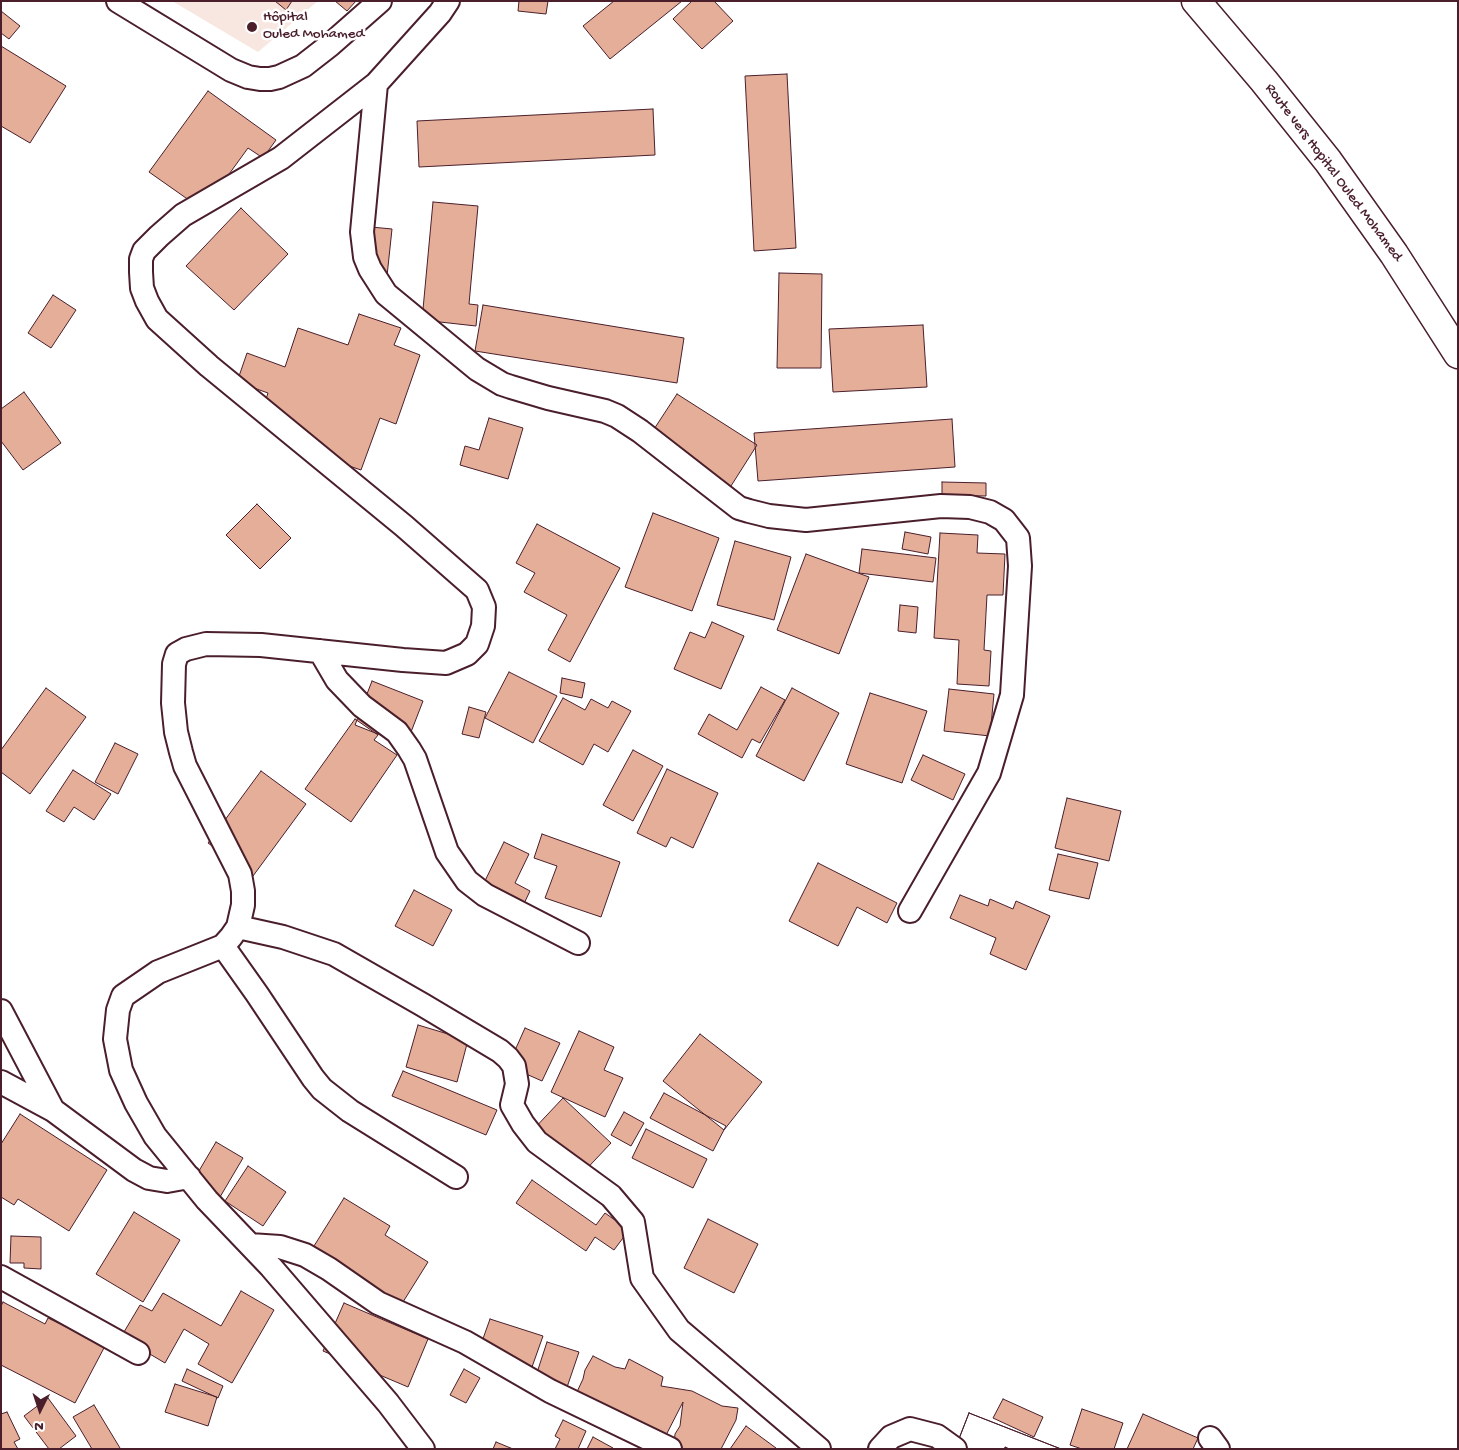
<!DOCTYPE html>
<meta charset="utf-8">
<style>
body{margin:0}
#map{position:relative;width:1459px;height:1450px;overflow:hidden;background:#fff;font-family:"Gochi Hand",sans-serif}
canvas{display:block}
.frame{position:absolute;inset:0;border:2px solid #4a1f2b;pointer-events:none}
.north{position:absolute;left:15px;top:1385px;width:50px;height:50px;-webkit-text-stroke:4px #fff;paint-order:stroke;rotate:184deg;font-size:14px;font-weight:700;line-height:20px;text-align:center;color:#4a1f2b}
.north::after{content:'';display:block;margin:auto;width:18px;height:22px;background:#4a1f2b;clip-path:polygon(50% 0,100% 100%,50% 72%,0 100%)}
</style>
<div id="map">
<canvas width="1459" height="1450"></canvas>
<div class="frame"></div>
<div class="north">N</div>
</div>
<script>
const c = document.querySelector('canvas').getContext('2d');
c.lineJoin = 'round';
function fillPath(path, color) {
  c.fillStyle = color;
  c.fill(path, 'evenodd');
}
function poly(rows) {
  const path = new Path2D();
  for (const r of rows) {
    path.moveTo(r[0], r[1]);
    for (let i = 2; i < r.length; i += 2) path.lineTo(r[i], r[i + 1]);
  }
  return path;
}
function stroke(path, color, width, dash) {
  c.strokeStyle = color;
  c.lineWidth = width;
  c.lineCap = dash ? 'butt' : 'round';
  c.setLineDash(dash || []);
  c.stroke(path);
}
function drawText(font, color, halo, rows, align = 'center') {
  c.font = font + ' "Gochi Hand",sans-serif';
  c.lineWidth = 5;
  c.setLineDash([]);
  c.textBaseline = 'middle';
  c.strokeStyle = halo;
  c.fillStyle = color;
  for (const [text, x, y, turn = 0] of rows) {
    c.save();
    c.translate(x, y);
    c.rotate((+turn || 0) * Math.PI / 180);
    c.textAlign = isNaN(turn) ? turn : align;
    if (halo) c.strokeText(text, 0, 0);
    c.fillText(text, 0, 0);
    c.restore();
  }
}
const built = poly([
 [172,1,318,1,258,52]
]);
const building = poly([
 [275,1,292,1,286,10,275,1],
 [335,1,356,1,347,11,335,1],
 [519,1,548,1,546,14,518,11,519,1],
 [614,1,682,1,610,59,583,26,614,1],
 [692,1,714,1,733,21,702,49,673,19,692,1],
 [1,11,20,26,9,39,1,33,1,11],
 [1,46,66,86,30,143,1,126,1,46],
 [787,74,796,248,754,251,745,76,787,74],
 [208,91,276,140,263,158,248,148,203,210,149,172,208,91],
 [653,109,655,155,419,167,417,121,653,109],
 [433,202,478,206,469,304,478,305,476,326,422,320,433,202],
 [241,208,288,254,234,310,186,266,241,208],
 [371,227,392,229,387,276,366,274,371,227],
 [779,273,822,274,821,368,777,368,779,273],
 [53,295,76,310,51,348,28,333,53,295],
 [483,305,684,338,677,383,475,351,483,305],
 [359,314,401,328,394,345,420,355,396,424,380,418,361,470,320,456,259,420,268,393,237,382,247,353,285,367,298,328,348,345,359,314],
 [923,325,927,387,833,392,829,329,923,325],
 [24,392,61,443,23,470,1,441,1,409,24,392],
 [677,394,757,445,724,497,643,446,677,394],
 [489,418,523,428,508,479,460,465,465,446,479,450,489,418],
 [952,419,955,467,758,481,754,433,952,419],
 [942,482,986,483,986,496,942,495,942,482],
 [257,504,291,538,260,569,226,535,257,504],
 [653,513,719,538,692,611,625,587,653,513],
 [537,524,620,568,570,662,548,650,567,615,524,592,535,573,516,563,537,524],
 [905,532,931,537,928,554,902,549,905,532],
 [940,533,978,535,977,553,1005,554,1003,595,987,595,984,650,991,651,989,686,957,684,959,640,934,638,940,533],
 [735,541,791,557,774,620,717,605,735,541],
 [862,549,936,558,933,582,859,573,862,549],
 [806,554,869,577,839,654,777,630,806,554],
 [900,605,918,607,916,633,898,631,900,605],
 [712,622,744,636,721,689,674,669,690,632,705,638,712,622],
 [509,672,557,696,533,743,485,718,509,672],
 [562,678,585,683,582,698,560,693,562,678],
 [372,681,423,701,406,745,355,725,372,681],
 [761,687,785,700,760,743,752,739,742,758,698,734,709,714,737,730,761,687],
 [46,688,86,717,30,794,1,772,1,750,46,688],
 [792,688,839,713,804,781,756,756,792,688],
 [949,689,994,694,990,736,944,731,949,689],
 [870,693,927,711,902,783,846,764,870,693],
 [563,698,585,710,591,699,608,708,612,701,631,711,608,752,594,744,583,765,539,741,563,698],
 [469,707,486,712,479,738,462,734,469,707],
 [355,719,378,735,374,740,397,755,351,822,305,789,355,719],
 [115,743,138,754,118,794,95,782,115,743],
 [633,750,663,766,633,821,603,805,633,750],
 [923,755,965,774,953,800,911,780,923,755],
 [667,769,718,793,693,848,671,837,666,847,637,833,667,769],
 [73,770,111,794,94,820,74,807,64,822,46,811,73,770],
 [261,771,306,804,253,876,208,843,261,771],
 [1067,798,1121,811,1109,861,1055,848,1067,798],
 [542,834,620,862,601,917,545,898,557,866,534,858,542,834],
 [504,842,529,854,515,883,530,891,520,912,479,893,504,842],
 [1058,854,1098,863,1089,899,1049,890,1058,854],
 [818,863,897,903,887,923,857,907,838,946,789,921,818,863],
 [414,890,452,910,433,946,395,926,414,890],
 [960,895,988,906,990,899,1013,909,1016,901,1050,916,1026,970,990,954,996,938,950,918,960,895],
 [418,1025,468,1040,457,1082,406,1067,418,1025],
 [525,1028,560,1043,542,1081,508,1066,525,1028],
 [579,1031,614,1047,604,1070,623,1078,605,1117,551,1092,579,1031],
 [700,1034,762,1082,724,1130,663,1081,700,1034],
 [403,1071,497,1110,486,1135,392,1096,403,1071],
 [664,1093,726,1126,713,1151,650,1118,664,1093],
 [563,1098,611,1143,579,1177,531,1132,563,1098],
 [624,1112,644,1123,631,1146,611,1135,624,1112],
 [20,1114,107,1170,69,1231,18,1199,14,1205,1,1197,1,1144,20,1114],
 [646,1129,707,1159,693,1188,632,1158,646,1129],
 [216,1142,243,1158,220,1197,193,1181,216,1142],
 [248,1166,286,1192,263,1226,225,1201,248,1166],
 [532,1180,596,1225,605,1213,629,1230,614,1250,595,1237,586,1251,516,1203,532,1180],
 [344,1198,390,1226,385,1235,428,1262,398,1310,309,1254,344,1198],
 [134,1212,180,1240,143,1302,96,1274,134,1212],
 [708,1219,758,1244,734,1293,684,1268,708,1219],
 [11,1236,41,1237,41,1269,24,1268,24,1263,10,1263,11,1236],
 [241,1291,274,1310,232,1383,198,1364,209,1344,184,1329,165,1363,121,1337,140,1305,152,1311,163,1293,221,1326,241,1291],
 [3,1302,45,1324,48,1318,105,1346,75,1403,1,1365,1,1306,3,1302],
 [344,1303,428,1339,408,1387,323,1351,344,1303],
 [490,1319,543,1336,532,1367,479,1350,490,1319],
 [547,1342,579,1352,563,1399,532,1388,547,1342],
 [593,1356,615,1367,625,1369,629,1359,663,1377,661,1386,692,1391,722,1406,738,1408,736,1420,721,1449,682,1449,674,1445,675,1434,680,1426,683,1402,663,1441,575,1396,583,1379,585,1370,593,1356],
 [187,1369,223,1386,218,1398,182,1381,187,1369],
 [464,1369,480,1378,466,1403,450,1395,464,1369],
 [175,1384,217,1397,208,1426,165,1412,175,1384],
 [48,1398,76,1436,59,1449,49,1449,24,1416,48,1398],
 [1003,1399,1043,1417,1034,1437,993,1418,1003,1399],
 [94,1405,120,1448,119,1449,92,1449,73,1417,94,1405],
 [1082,1409,1123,1423,1114,1449,1082,1449,1070,1445,1082,1409],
 [7,1412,20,1439,14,1442,18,1449,1,1449,1,1414,7,1412],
 [969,1413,1061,1449,1009,1449,1005,1447,1005,1449,955,1449,969,1413],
 [969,1413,1061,1449,1009,1449,1005,1447,1005,1449,955,1449,969,1413],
 [1143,1414,1198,1438,1193,1449,1127,1449,1143,1414],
 [563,1420,586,1431,578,1449,555,1449,560,1439,555,1436,563,1420],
 [746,1426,776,1448,775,1449,730,1449,746,1426],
 [593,1437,613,1448,613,1449,587,1449,593,1437],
 [496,1442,513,1449,493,1449,496,1442]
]);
const minor = poly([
 [118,1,231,70,248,77,260,79,270,79,279,77,303,66,330,45,380,1],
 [376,84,362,232,365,257,370,269,386,294,477,369,502,384,511,387,548,398,605,411,617,416,640,431,739,508,749,511,769,516,806,520,941,506,970,507,990,512,1004,520,1018,538,1020,566,1012,695,989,773,910,911],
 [320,651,337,680,362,706,397,732,409,749,415,759,447,852,467,881,485,895,578,943],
 [238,927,283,937,334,954,423,1005,500,1051,508,1058,514,1066,517,1084,512,1105,523,1124,537,1142,611,1196,633,1222,642,1278,679,1330,819,1449],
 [223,946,257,994,313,1078,322,1089,350,1111,456,1177],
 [1,1011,53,1110],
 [1,1082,53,1110,134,1170,149,1178,167,1181,189,1177],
 [250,1245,280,1247,305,1255,329,1269,378,1303,465,1342,550,1391,670,1449],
 [1,1277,138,1353],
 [1210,1438,1218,1449],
 [423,1449,388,1403,271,1267,207,1200,155,1136,136,1103,121,1070,115,1039,118,1010,123,996,158,972,223,946,231,937,238,927,243,905,243,891,240,874,185,766,181,752,176,732,173,703,174,664,177,654,186,649,206,644,261,645,403,660,446,663,467,654,477,644,483,626,484,607,477,590,404,526,209,366,157,319,147,301,142,288,141,272,141,259,144,251,159,236,183,215,281,158,376,84,440,13,448,1],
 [880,1449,891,1437,910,1429,937,1436,955,1449]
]);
const tertiary = poly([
 [1196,1,1264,81,1328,161,1394,254,1458,354]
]);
const markers = [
 [252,27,6,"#4a1f2b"]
];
const poiNames = [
 ["Hôpital",263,18],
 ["Ouled Mohamed",263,35]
];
const streetNames = [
 ["Route vers Hopital Ouled Mohamed",1333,173,53]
];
fillPath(built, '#f7e7e0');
fillPath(building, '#e4ae99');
stroke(building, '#4a1f2b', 1);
stroke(minor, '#4a1f2b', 26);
stroke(tertiary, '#4a1f2b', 31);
stroke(minor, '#fff', 22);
stroke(tertiary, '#fff', 28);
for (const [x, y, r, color] of markers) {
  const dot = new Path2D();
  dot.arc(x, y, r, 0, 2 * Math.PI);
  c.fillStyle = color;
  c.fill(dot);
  stroke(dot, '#fff', 2);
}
drawText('15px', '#4a1f2b', '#fff', poiNames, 'left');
drawText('15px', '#4a1f2b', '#fff', streetNames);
</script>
